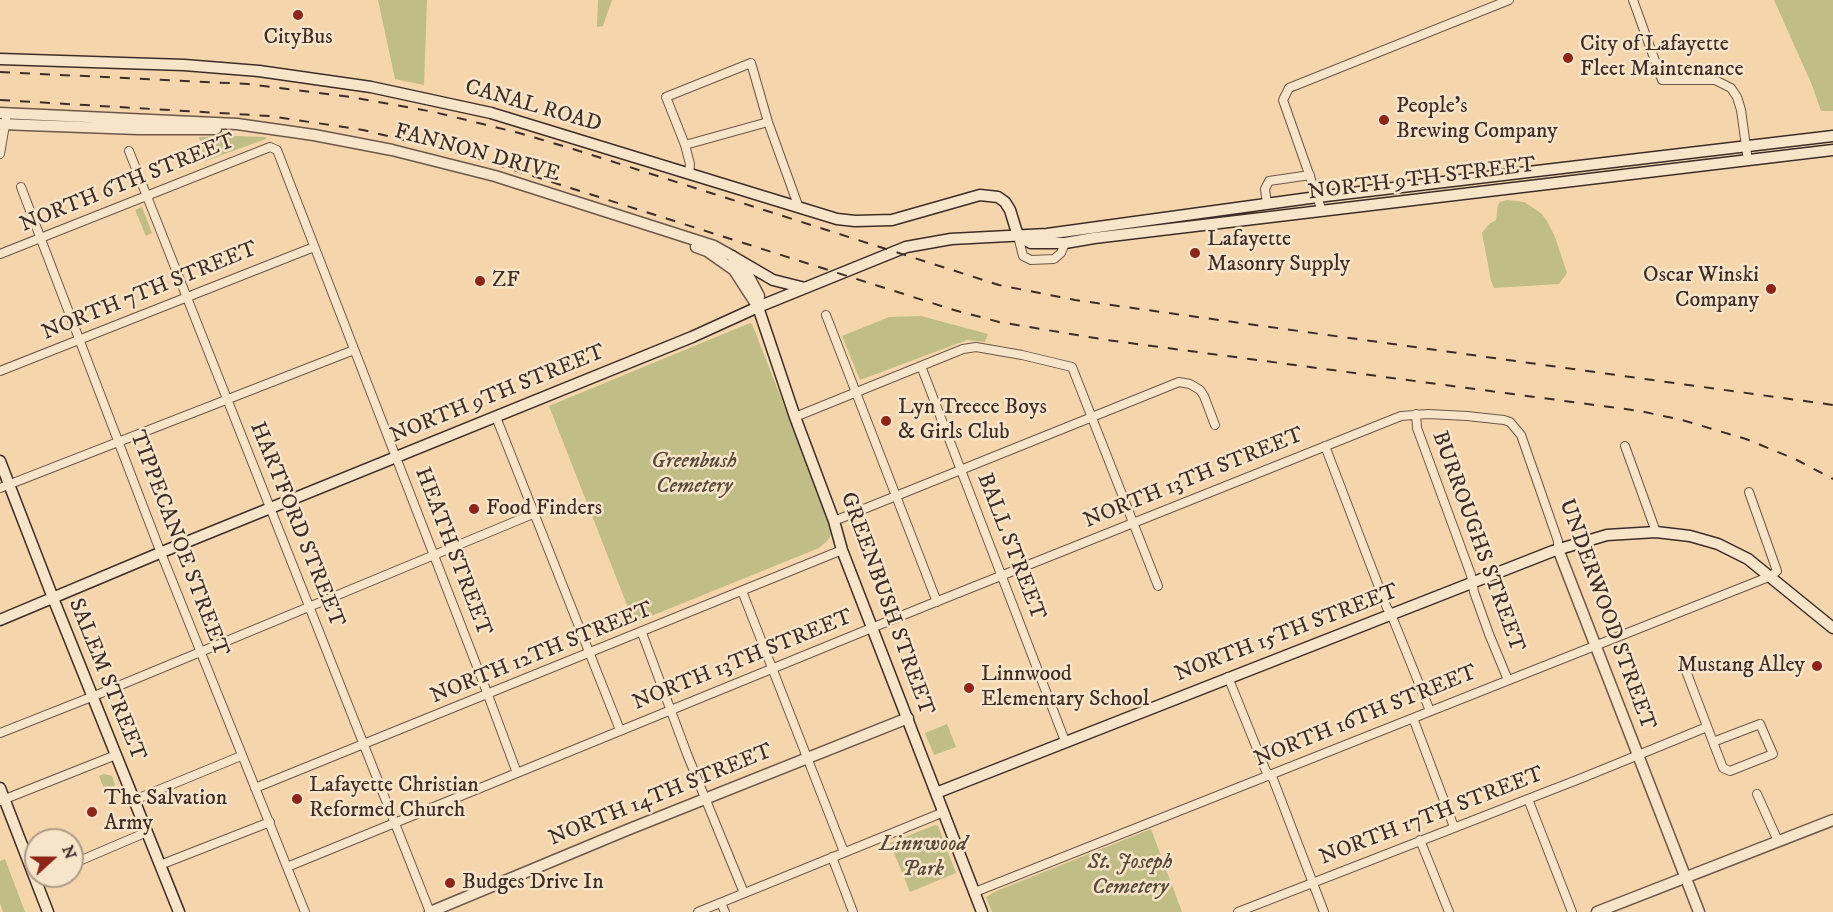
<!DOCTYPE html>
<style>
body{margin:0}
#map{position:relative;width:1833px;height:912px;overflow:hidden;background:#f5d6ac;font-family:"IM FELL DW Pica",serif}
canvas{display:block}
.north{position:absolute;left:24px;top:828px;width:60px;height:60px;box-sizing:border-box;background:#f8e4c9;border:2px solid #ae9b88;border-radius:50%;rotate:69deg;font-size:16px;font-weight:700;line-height:24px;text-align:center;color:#3e2d27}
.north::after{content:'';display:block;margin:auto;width:21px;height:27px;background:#8f2418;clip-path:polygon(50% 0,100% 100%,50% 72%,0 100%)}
</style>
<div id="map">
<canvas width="1833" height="912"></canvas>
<div class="north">N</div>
</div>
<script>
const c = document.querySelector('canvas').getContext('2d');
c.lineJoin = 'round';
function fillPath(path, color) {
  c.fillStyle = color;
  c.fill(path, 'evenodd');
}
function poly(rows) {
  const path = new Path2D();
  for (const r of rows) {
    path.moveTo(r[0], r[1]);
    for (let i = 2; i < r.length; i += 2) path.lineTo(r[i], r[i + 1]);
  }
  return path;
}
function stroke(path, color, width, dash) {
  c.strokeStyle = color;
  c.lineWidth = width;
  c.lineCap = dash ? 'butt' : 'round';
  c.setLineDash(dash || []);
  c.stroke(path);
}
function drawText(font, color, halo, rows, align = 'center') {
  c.font = font + ' "IM FELL DW Pica",serif';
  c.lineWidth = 5;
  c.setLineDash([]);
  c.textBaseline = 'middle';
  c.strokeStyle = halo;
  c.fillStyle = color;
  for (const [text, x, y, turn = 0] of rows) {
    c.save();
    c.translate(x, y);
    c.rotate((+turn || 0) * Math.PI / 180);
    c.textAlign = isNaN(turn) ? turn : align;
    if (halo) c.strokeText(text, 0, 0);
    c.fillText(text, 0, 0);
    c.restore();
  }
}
const green = poly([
 [378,0,427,0,424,85,395,79],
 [598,0,612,0,603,26,597,27],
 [1774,0,1833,0,1833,111,1821,111,1812,85],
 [237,136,266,137,266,139,205,161,199,137],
 [1507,200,1524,202,1541,213,1547,221,1555,237,1567,273,1559,284,1494,288,1491,281,1482,233,1489,224,1496,220,1498,205,1500,202],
 [142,207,152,233,146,236,135,210],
 [921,316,988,334,985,342,967,340,860,380,842,336,889,317],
 [750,323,752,324,829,520,831,535,828,540,819,548,634,623,549,406],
 [947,724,956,747,934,755,925,733],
 [104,774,112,776,115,785,107,790,104,788,99,776],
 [935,825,938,826,956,873,910,892,890,843],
 [1151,829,1182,912,992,912,986,897,994,892],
 [5,859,25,912,3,912,0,903,0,861]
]);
const minor = poly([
 [1633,0,1662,80,1715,80,1731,88,1737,97,1741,110,1748,161],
 [685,145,768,122],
 [129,151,430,912],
 [0,154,6,119],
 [689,174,690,164,685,145,666,97,751,63,768,122,799,208],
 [21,187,159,548,305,912],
 [1267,204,1265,189,1269,181,1310,175],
 [1322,211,1283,100,1289,88,1509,0],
 [1018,236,1023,256,1031,260,1054,259,1061,253,1065,243],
 [0,254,270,147,277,150,488,695,517,773],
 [826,315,937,602],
 [921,366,1065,741],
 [0,371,314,247],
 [1416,414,1417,428,1471,575,1474,592,1489,634,1508,680],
 [496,417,620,730],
 [795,417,963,349,976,347,1022,355,1072,367,1158,586],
 [1325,446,1387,608,1391,614,1430,711],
 [1625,446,1656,532],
 [0,488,354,350],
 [834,521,1179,382,1190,384,1200,390,1204,396,1215,425],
 [742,591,844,852],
 [642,633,687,754,744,893],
 [1686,671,1713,742],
 [1228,677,1266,771,1273,779,1324,912],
 [1413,718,1454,827],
 [1760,724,1773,754,1730,771,1723,768,1713,742,1760,724],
 [0,733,99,694,533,514],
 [255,788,842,550],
 [1757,794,1778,841],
 [1528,799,1572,912],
 [134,800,241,756],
 [0,801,116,755],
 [1420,840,1449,912],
 [832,857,853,912],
 [72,864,147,832],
 [160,865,270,822],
 [287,867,923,607,1401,416,1428,414,1467,416,1504,420,1510,422,1521,435,1558,541,1558,549],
 [975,892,1771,576,1777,571,1749,492],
 [721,903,725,912],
 [698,912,944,812],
 [1238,912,1582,778,1707,727]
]);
const tertiary = poly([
 [0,113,237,124,314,135,392,150,495,176,714,246,732,256,747,273,759,296,758,307],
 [0,124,138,129,216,129],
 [696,247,707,251,734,270,758,307],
 [1558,549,1699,912],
 [430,912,627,830,908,718],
 [1597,912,1833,820]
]);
const secondary = poly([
 [0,59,184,65,259,71,371,87,491,113,837,219,855,221,892,220,980,195,998,197,1005,202,1010,210,1018,236],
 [1018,236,1031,243,1065,243,1094,238,1833,150],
 [732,256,773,280,805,288],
 [758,307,795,417,834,521,842,550,982,912],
 [0,461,53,598,179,912],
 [0,620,162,552,692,337,758,307,906,247,951,239,1047,234,1317,197,1833,136],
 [0,788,48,912],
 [936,793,1553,551,1607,535,1656,532,1690,536,1718,544,1748,559,1833,628]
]);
const rail = poly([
 [0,72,248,84,350,97,434,112,519,133,573,149,999,285,1075,300,1833,405],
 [0,100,270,116,363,130,473,157,954,310,999,322,1107,340,1640,411,1682,420,1746,439,1795,459,1833,479]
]);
const markers = [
 [298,15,6,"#8f2418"],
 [1568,58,6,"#8f2418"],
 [1384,120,6,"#8f2418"],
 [1195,253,6,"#8f2418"],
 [480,281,6,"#8f2418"],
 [1771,289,6,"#8f2418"],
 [886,421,6,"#8f2418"],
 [474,509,6,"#8f2418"],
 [1817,666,6,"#8f2418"],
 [969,688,6,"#8f2418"],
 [297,799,6,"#8f2418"],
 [92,812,6,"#8f2418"],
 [450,883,6,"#8f2418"]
];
const poiNames = [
 ["CityBus",298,38,"center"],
 ["City of Lafayette",1580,45],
 ["Fleet Maintenance",1580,70],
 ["People's",1396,107],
 ["Brewing Company",1396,132],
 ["Lafayette",1207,240],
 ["Masonry Supply",1207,265],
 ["Oscar Winski",1759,276,"right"],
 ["Company",1759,301,"right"],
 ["ZF",492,281],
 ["Lyn Treece Boys",898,408],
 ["& Girls Club",898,433],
 ["Food Finders",486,509],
 ["Mustang Alley",1805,666,"right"],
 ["Linnwood",981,675],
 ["Elementary School",981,700],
 ["Lafayette Christian",309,786],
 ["Reformed Church",309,811],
 ["The Salvation",104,799],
 ["Army",104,824],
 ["Budges Drive In",462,883]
];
const streetNames = [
 ["CANAL ROAD",533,107,16],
 ["FANNON DRIVE",477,154,15],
 ["NORTH 9TH STREET",1422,180,-7],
 ["NORTH 6TH STREET",128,184,-22],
 ["NORTH 7TH STREET",150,292,-22],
 ["NORTH 9TH STREET",498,395,-22],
 ["NORTH 13TH STREET",1194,479,-22],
 ["HARTFORD STREET",296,525,68],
 ["BURROUGHS STREET",1477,542,70],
 ["TIPPECANOE STREET",178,544,69],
 ["BALL STREET",1010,547,69],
 ["HEATH STREET",452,552,69],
 ["GREENBUSH STREET",886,604,70],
 ["UNDERWOOD STREET",1606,615,70],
 ["NORTH 15TH STREET",1287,634,-21],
 ["NORTH 12TH STREET",542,654,-22],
 ["NORTH 13TH STREET",743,661,-22],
 ["SALEM STREET",106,680,68],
 ["NORTH 16TH STREET",1366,717,-22],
 ["NORTH 14TH STREET",661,796,-22],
 ["NORTH 17TH STREET",1432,817,-21]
];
const parkNames = [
 ["Greenbush",694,462],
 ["Cemetery",694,487],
 ["Linnwood",923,845],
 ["Park",923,870],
 ["St. Joseph",1130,863],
 ["Cemetery",1130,888]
];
fillPath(green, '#c0bd87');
stroke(minor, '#6c5748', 10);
stroke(tertiary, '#6c5748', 13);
stroke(secondary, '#3e2d27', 13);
stroke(minor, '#f8e4c9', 8);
stroke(tertiary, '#f8e4c9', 10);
stroke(secondary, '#f8e4c9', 10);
stroke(rail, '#3e2d27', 2, [10, 10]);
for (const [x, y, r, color] of markers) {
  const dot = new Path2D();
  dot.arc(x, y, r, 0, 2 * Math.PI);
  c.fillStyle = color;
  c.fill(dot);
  stroke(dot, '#f8e4c9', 2);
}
drawText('22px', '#3e2d27', '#f8e4c9', poiNames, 'left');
drawText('22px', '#3e2d27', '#f8e4c9', streetNames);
drawText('italic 22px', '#584a3a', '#f8e4c9', parkNames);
</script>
